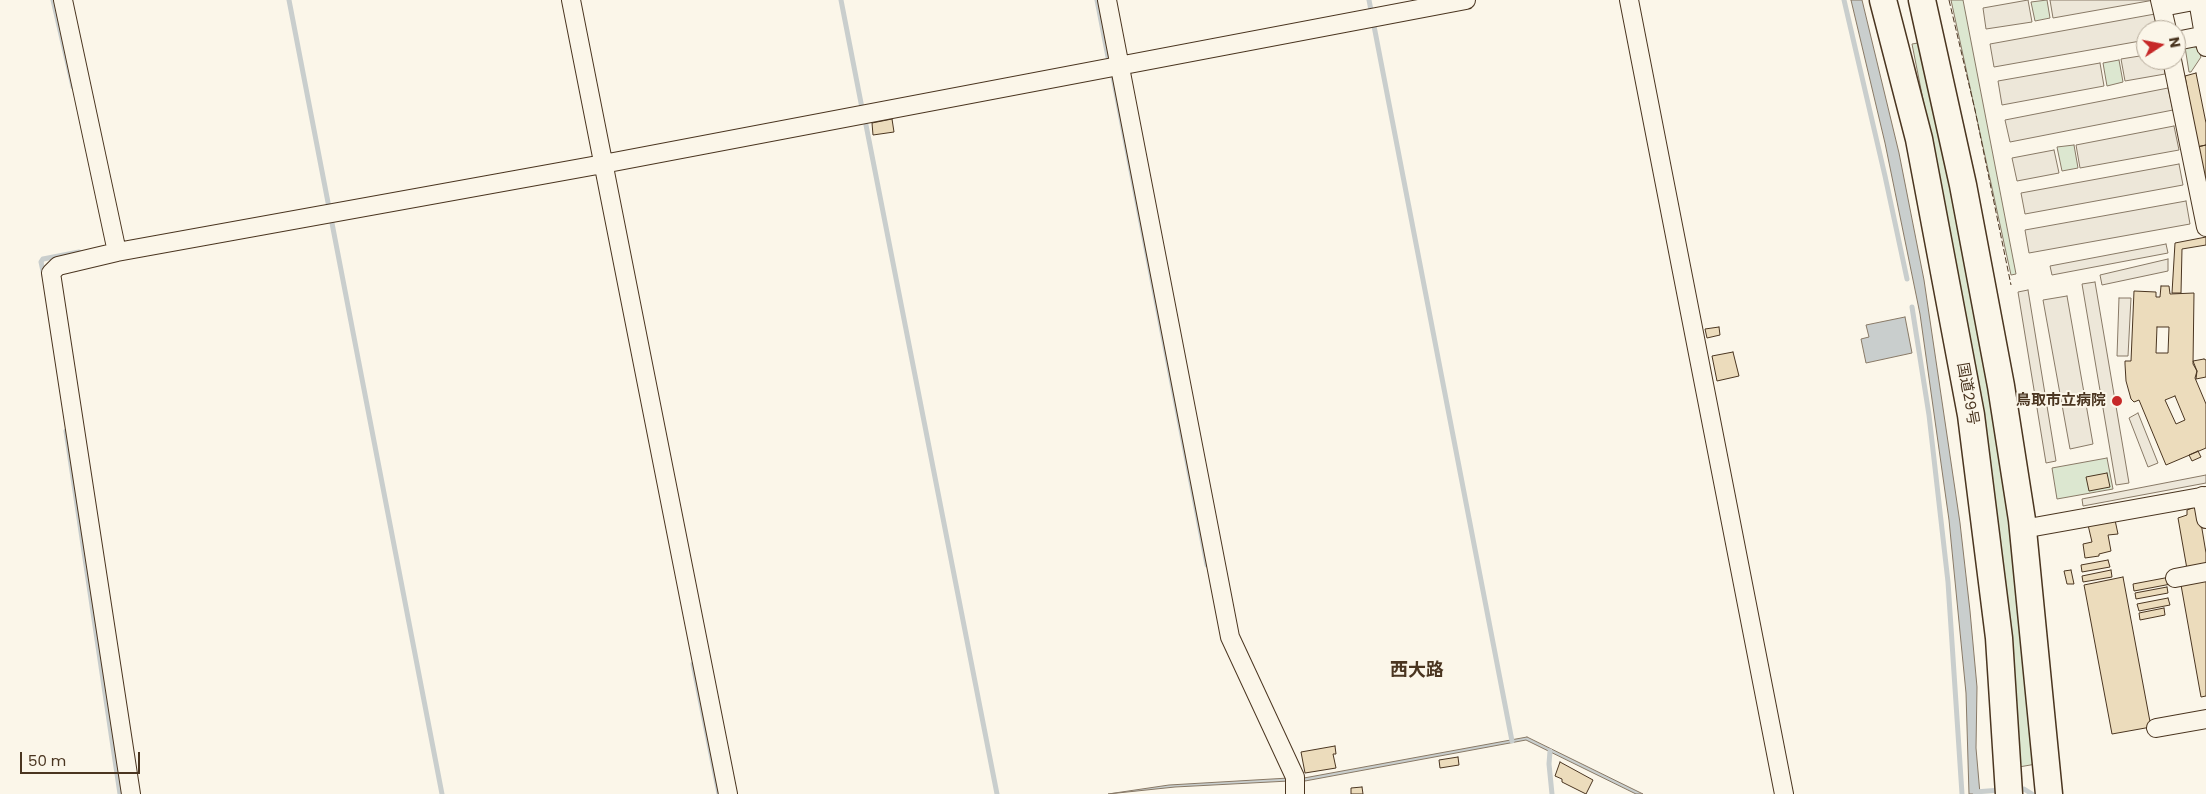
<!DOCTYPE html>
<meta charset="utf-8">
<style>
body{margin:0}
#map{position:relative;width:2206px;height:794px;overflow:hidden;background:#fbf6e9;font-family:Poppins,sans-serif}
canvas{display:block}
.north{position:absolute;left:2136px;top:20px;width:50px;height:50px;box-sizing:border-box;background:#fbf6e9;border:1px solid #b4a999;border-radius:50%;rotate:79deg;font-size:14px;font-weight:700;line-height:20px;text-align:center;color:#4a3520}
.north::after{content:'';display:block;margin:auto;width:18px;height:22px;background:#c62828;clip-path:polygon(50% 0,100% 100%,50% 72%,0 100%)}
.scale{position:absolute;left:20px;top:752px;width:120px;height:22px;box-sizing:border-box;border:2px solid #4a3520;border-top:0;padding-left:6px;font-size:15px;line-height:18px;white-space:nowrap;color:#4a3520;-webkit-text-stroke:4px #fbf6e9;paint-order:stroke}
</style>
<div id="map">
<canvas width="2206" height="794"></canvas>
<div class="north">N</div>
<div class="scale">50 m</div>
</div>
<script>
const c = document.querySelector('canvas').getContext('2d');
c.lineJoin = 'round';
function fillPath(path, color) {
  c.fillStyle = color;
  c.fill(path, 'evenodd');
}
function poly(rows) {
  const path = new Path2D();
  for (const r of rows) {
    path.moveTo(r[0], r[1]);
    for (let i = 2; i < r.length; i += 2) path.lineTo(r[i], r[i + 1]);
  }
  return path;
}
function stroke(path, color, width, dash) {
  c.strokeStyle = color;
  c.lineWidth = width;
  c.lineCap = dash ? 'butt' : 'round';
  c.setLineDash(dash || []);
  c.stroke(path);
}
function drawText(font, color, halo, rows, align = 'center') {
  c.font = font + ' Poppins,"Noto Sans JP",sans-serif';
  c.lineWidth = 4;
  c.setLineDash([]);
  c.textBaseline = 'middle';
  c.strokeStyle = halo;
  c.fillStyle = color;
  for (const [text, x, y, turn = 0] of rows) {
    c.save();
    c.translate(x, y);
    c.rotate((+turn || 0) * Math.PI / 180);
    c.textAlign = isNaN(turn) ? turn : align;
    if (halo) c.strokeText(text, 0, 0);
    c.fillText(text, 0, 0);
    c.restore();
  }
}
const green = poly([
 [1951,0,1963,0,2016,274,2011,275,1951,0],
 [2047,0,2050,18,2035,21,2031,2,2047,0],
 [1918,43,1935,96,1959,212,2011,516,2036,764,2019,767,2016,698,2007,612,1988,460,1970,337,1912,44,1918,43],
 [2192,46,2198,48,2201,57,2191,72,2189,72,2185,47,2192,46],
 [2119,60,2123,82,2107,86,2103,63,2119,60],
 [2074,145,2078,168,2062,171,2057,147,2074,145],
 [2107,458,2113,489,2057,499,2052,468,2107,458]
]);
const parking = poly([
 [2028,0,2032,22,1986,29,1983,8,2028,0],
 [2050,0,2154,0,2053,18,2050,0],
 [2155,14,2158,30,2146,30,2146,40,1994,67,1990,44,2155,14],
 [2146,55,2146,60,2163,60,2165,74,2125,81,2121,59,2146,55],
 [2100,63,2104,86,2002,105,1998,81,2100,63],
 [2168,88,2173,110,2010,142,2005,120,2168,88],
 [2174,126,2179,150,2080,168,2076,145,2174,126],
 [2054,150,2059,173,2017,181,2012,158,2054,150],
 [2179,164,2183,185,2025,214,2021,193,2179,164],
 [2186,201,2190,224,2029,253,2025,230,2186,201],
 [2166,244,2168,253,2052,275,2050,266,2166,244],
 [2168,259,2168,271,2102,285,2100,275,2168,259],
 [2095,282,2129,483,2116,485,2082,284,2095,282],
 [2028,290,2056,461,2046,463,2018,292,2028,290],
 [2067,296,2093,444,2070,449,2043,300,2067,296],
 [2119,298,2131,298,2128,356,2117,356,2119,298],
 [2138,413,2158,463,2148,467,2129,418,2138,413],
 [2206,475,2206,483,2083,506,2082,499,2206,475]
]);
const water = poly([
 [1851,0,1862,0,1899,153,1924,280,1960,523,1970,611,1977,687,1976,748,1980,794,1969,794,1966,693,1949,520,1920,314,1885,143,1851,0],
 [1905,317,1912,353,1866,363,1861,339,1869,337,1866,325,1905,317],
 [1527,737,1643,794,1636,794,1526,740,1305,781,1304,778,1527,737],
 [1289,778,1289,781,1175,787,1108,794,1169,785,1289,778]
]);
const stream = poly([
 [53,0,73,87],
 [289,0,442,794],
 [841,0,862,108],
 [1097,0,1108,57],
 [1369,0,1512,741],
 [1844,0,1885,176,1907,279],
 [1113,77,1207,565],
 [866,125,997,794],
 [44,276,41,262,43,259,79,252],
 [1912,307,1929,415,1948,582,1962,794],
 [66,431,120,794],
 [693,664,719,794],
 [1550,751,1549,764,1552,794],
 [2015,790,2024,789,2032,794],
 [1975,792,2001,790]
]);
const building = poly([
 [2196,73,2206,123,2206,145,2197,147,2185,76,2196,73],
 [892,119,894,132,873,135,872,123,892,119],
 [2206,145,2206,188,2197,147,2206,145],
 [2206,237,2206,245,2182,249,2181,293,2172,293,2175,243,2206,237],
 [2161,286,2169,286,2170,294,2194,293,2193,364,2197,371,2195,378,2206,404,2206,448,2166,465,2139,400,2134,402,2131,399,2126,381,2125,364,2125,361,2131,361,2134,291,2156,292,2156,297,2160,297,2161,286],
 [2157,327,2169,327,2168,353,2156,353,2157,327],
 [2175,396,2185,420,2176,424,2165,400,2175,396],
 [1719,327,1720,335,1707,338,1705,329,1719,327],
 [1733,352,1739,376,1717,381,1712,356,1733,352],
 [2204,359,2206,360,2206,377,2196,379,2197,371,2193,361,2204,359],
 [2198,451,2201,457,2192,461,2189,455,2198,451],
 [2107,473,2110,487,2089,491,2086,477,2107,473],
 [2201,505,2200,517,2206,553,2206,565,2187,569,2178,518,2187,515,2187,510,2201,505],
 [2115,520,2118,534,2108,535,2111,551,2099,554,2099,556,2085,558,2083,544,2092,542,2088,525,2115,520],
 [2108,560,2110,567,2082,572,2081,565,2108,560],
 [2071,570,2074,584,2067,584,2064,571,2071,570],
 [2111,570,2112,577,2083,582,2082,576,2111,570],
 [2123,577,2151,727,2112,734,2084,585,2123,577],
 [2170,577,2171,584,2134,591,2133,584,2170,577],
 [2206,581,2206,696,2201,697,2181,585,2206,581],
 [2167,587,2168,593,2136,599,2135,593,2167,587],
 [2168,598,2170,605,2139,611,2137,604,2168,598],
 [2164,608,2165,615,2140,620,2139,613,2164,608],
 [1335,746,1336,754,1333,754,1336,768,1305,773,1301,752,1335,746],
 [1458,757,1459,765,1440,768,1439,760,1458,757],
 [1560,762,1593,780,1586,794,1562,782,1562,779,1555,776,1560,762],
 [1362,787,1363,794,1351,794,1351,788,1362,787]
]);
const minor = poly([
 [63,0,117,252],
 [571,0,728,794],
 [1107,0,1230,637,1295,777,1295,794],
 [1629,0,1784,794],
 [2160,0,2167,30],
 [2198,0,2206,47],
 [2162,7,2199,0],
 [2176,41,2206,35],
 [2172,60,2206,227],
 [2202,496,2206,519],
 [2023,529,2206,496],
 [2175,578,2206,572],
 [2156,728,2206,719],
 [131,794,51,273,58,266,117,252,603,164,1466,0]
]);
const highway = poly([
 [1883,0,1919,139,1971,415,1999,638,2009,794],
 [1922,0,1963,185,2001,386,2022,520,2049,794]
]);
const fence = poly([
 [1949,0,1975,110,2011,285]
]);
const markers = [
 [2117,401,6,"#c62828"]
];
const streetNames = [
 ["国道29号",1967,394,80]
];
const poiNames = [
 ["鳥取市立病院",2106,401]
];
const quarterNames = [
 ["西大路",1417,671]
];
fillPath(green, '#dce7d0');
stroke(green, '#887966', 1);
fillPath(parking, '#ede7d9');
stroke(parking, '#887966', 1);
fillPath(water, '#c9cecd');
stroke(water, '#887966', 1);
stroke(stream, '#c9cecd', 5);
fillPath(building, '#ecdcbc');
stroke(building, '#4a3520', 1);
stroke(minor, '#4a3520', 20);
stroke(highway, '#4a3520', 29);
stroke(minor, '#fbf6e9', 18);
stroke(highway, '#fbf6e9', 26);
stroke(fence, '#4a3520', 1, [6, 2.5]);
for (const [x, y, r, color] of markers) {
  const dot = new Path2D();
  dot.arc(x, y, r, 0, 2 * Math.PI);
  c.fillStyle = color;
  c.fill(dot);
  stroke(dot, '#fbf6e9', 2);
}
drawText('15px', '#4a3520', '#fbf6e9', streetNames);
drawText('bold 15px', '#4a3520', '#fbf6e9', poiNames, 'right');
drawText('bold 18px', '#4a3520', '#fbf6e9', quarterNames);
</script>
